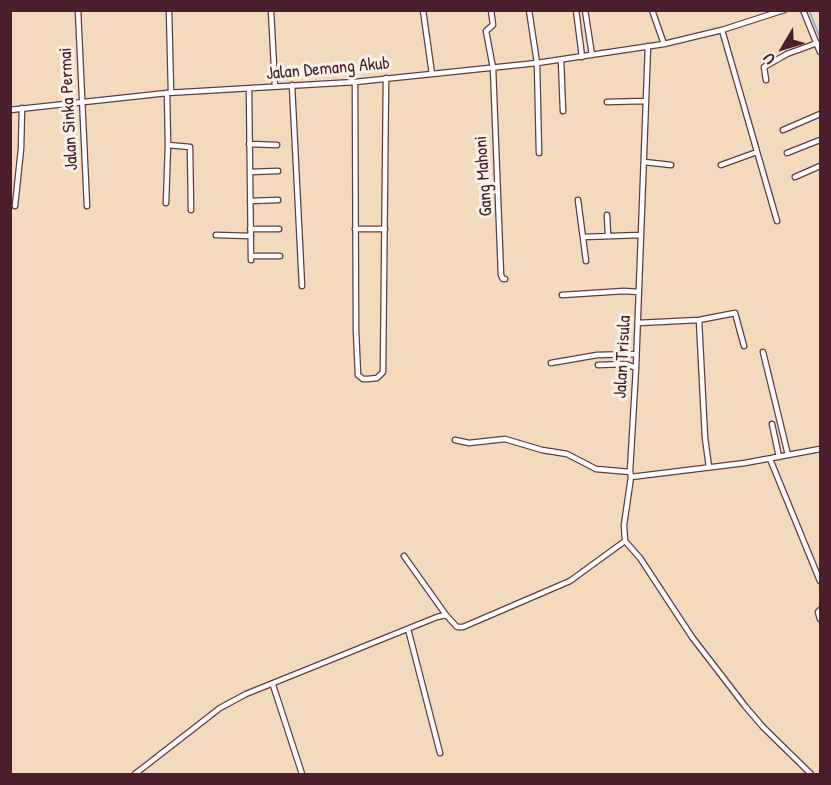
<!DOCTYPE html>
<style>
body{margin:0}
#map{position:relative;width:831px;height:785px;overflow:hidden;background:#f4dabd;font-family:"Patrick Hand",sans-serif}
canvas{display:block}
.frame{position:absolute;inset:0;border:12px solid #4a1f2b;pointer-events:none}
.north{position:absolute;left:753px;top:18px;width:60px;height:60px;-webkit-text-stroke:4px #f7f3e8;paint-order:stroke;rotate:232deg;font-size:16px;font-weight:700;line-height:24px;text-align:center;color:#4a1f2b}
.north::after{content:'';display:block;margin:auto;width:21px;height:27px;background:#4a1f2b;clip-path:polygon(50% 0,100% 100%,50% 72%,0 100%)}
</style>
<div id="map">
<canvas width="831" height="785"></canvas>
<div class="frame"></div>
<div class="north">U</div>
</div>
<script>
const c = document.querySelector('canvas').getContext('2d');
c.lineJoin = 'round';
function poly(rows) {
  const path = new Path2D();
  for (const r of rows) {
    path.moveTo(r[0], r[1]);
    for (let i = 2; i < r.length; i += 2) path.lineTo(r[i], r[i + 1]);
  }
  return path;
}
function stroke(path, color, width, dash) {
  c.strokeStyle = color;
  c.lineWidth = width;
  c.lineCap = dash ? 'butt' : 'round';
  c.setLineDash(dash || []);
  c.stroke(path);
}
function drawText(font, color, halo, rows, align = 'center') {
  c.font = font + ' "Patrick Hand",sans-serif';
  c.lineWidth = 6;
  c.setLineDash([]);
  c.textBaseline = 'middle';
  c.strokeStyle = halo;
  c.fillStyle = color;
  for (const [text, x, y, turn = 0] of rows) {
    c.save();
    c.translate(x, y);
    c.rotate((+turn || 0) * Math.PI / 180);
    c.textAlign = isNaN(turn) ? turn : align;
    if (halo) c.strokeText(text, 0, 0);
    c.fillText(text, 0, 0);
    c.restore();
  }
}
const stream = poly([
 [809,10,820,38]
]);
const minor = poly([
 [78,10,87,206],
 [169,10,171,92],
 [271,10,275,86],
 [423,10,432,74],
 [491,10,493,25,486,31,493,68,501,275,503,279,505,279],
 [529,10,537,63,539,153],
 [576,10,582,57],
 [585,10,592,55],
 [652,10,664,44],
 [803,10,820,52],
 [722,30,777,221],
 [648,46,636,368,630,471,631,477,624,525,625,541,640,558,692,637,745,706,763,727,811,774],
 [561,60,563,111],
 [766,80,764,67,787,54,817,43],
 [355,82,356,330,358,375,363,379,368,379,377,378,383,372,386,78],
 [292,85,302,286],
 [249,89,251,260],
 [607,102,646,101],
 [10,110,167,93,355,82,537,63,664,44,722,30,784,10],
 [783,130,820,114],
 [249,144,277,145],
 [168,145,190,147,191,210],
 [787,153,820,140],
 [644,162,671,165],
 [721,165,757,152],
 [250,172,278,171],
 [795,177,820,166],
 [578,200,586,261],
 [250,201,278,200],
 [166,203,168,145,167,93],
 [15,206,21,149,22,108],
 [607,215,608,235],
 [250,229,279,229],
 [355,229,385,229],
 [216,235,251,236],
 [583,237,641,235],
 [251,256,280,256],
 [562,295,624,291,639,292],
 [699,320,705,438,709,467],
 [638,323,699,320,735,313,744,346],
 [763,352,788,455],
 [551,363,597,355,636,354],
 [598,365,626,364,636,368],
 [772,424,779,457],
 [455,440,469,443,505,439,542,450,567,454,596,469,630,472],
 [770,459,820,581],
 [631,477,745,463,820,449],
 [404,556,446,615],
 [820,610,818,612,820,619],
 [408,629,440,753],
 [273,685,302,774],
 [135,774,220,708,246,694,437,617,446,615,457,627,463,627,570,581,625,541]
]);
const streetNames = [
 ["Jalan Demang Akub",328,69,-5],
 ["Jalan Sinka Permai",69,109,-93],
 ["Gang Mahoni",484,176,-94],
 ["Jalan Trisula",623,357,-87]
];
stroke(stream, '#7cace7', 1.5);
stroke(minor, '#643b41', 7);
stroke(minor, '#fff', 4.5);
drawText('18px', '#4a1f2b', '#f7f3e8', streetNames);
</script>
